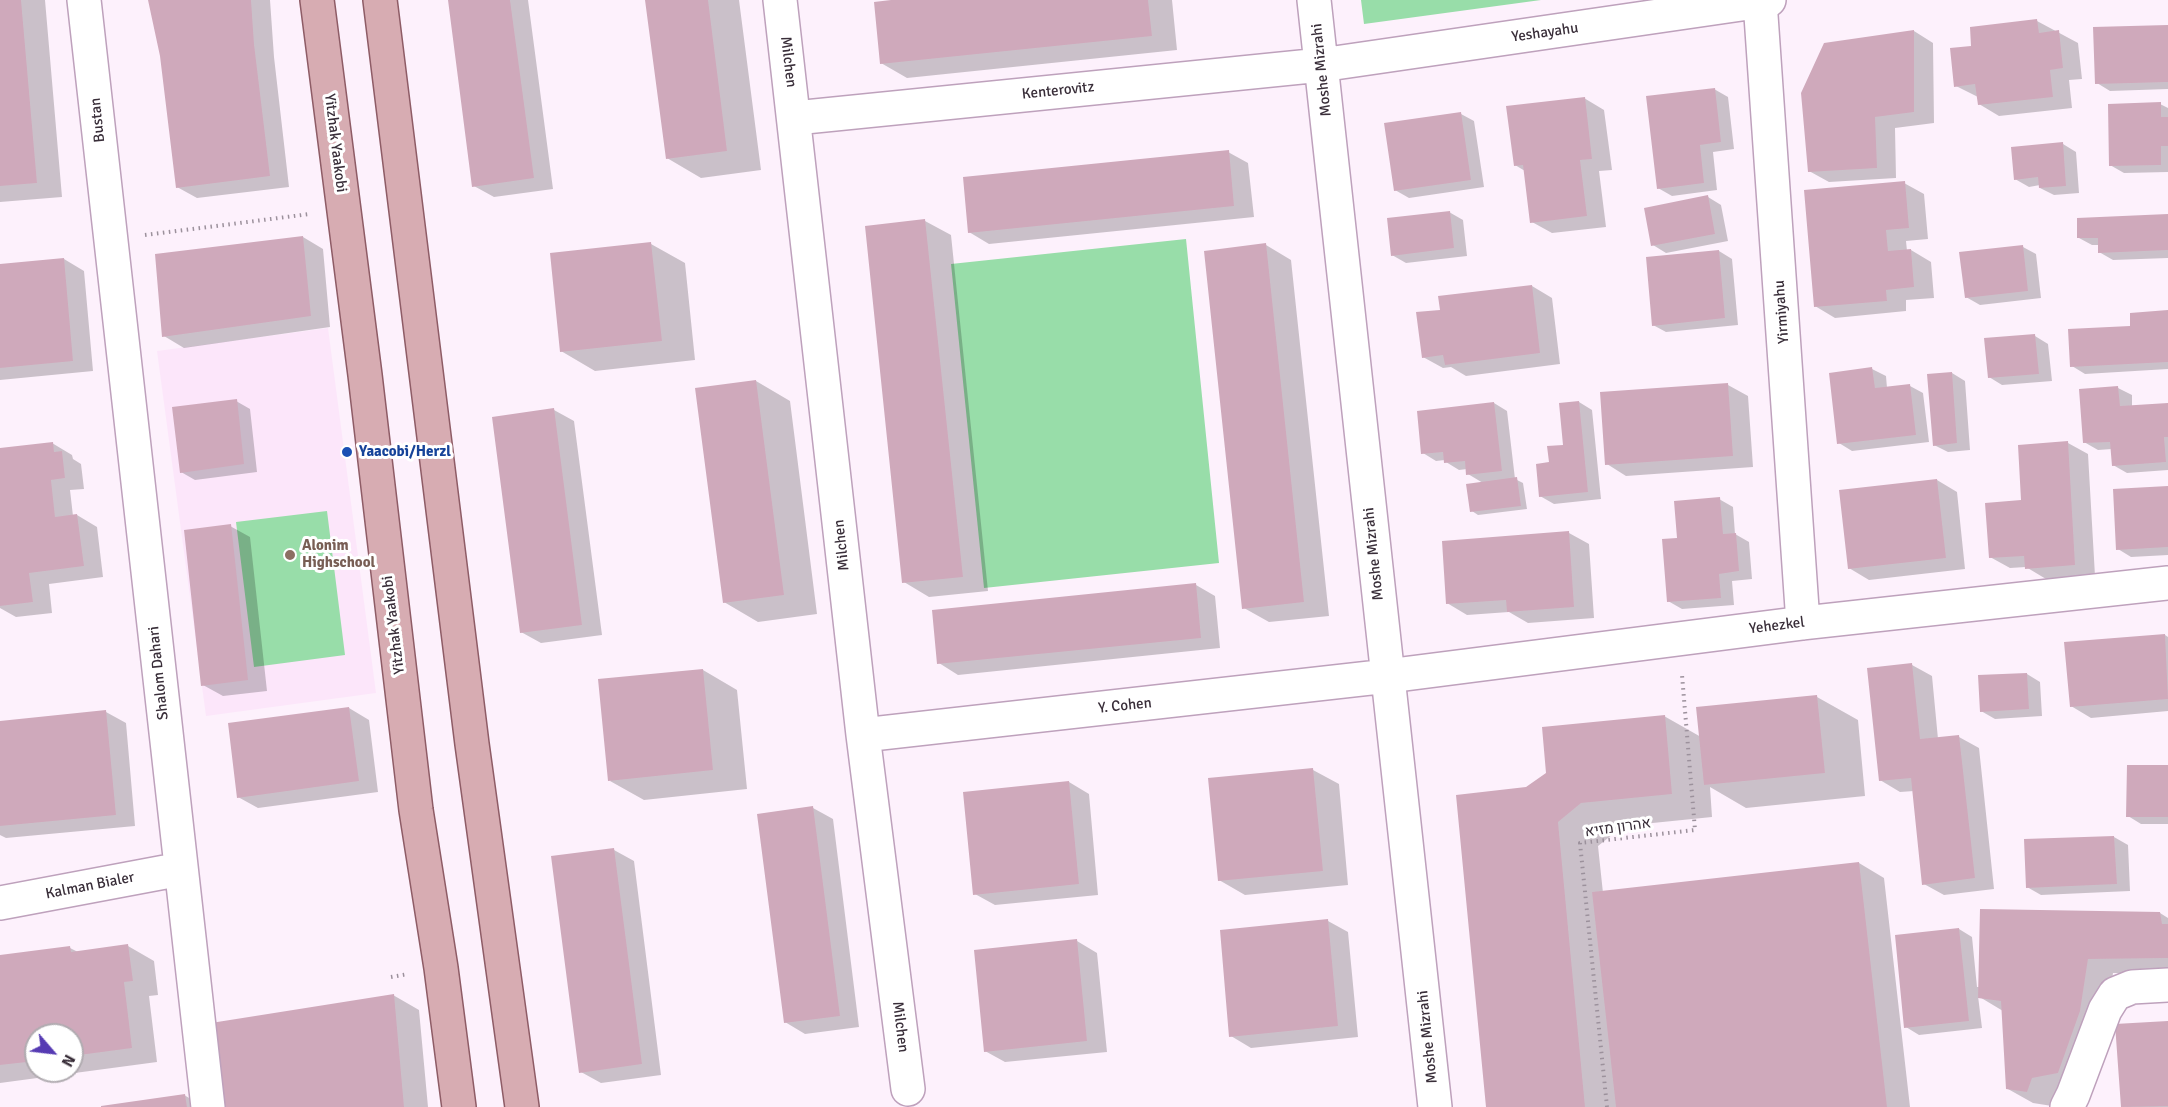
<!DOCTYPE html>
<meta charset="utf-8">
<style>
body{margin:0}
#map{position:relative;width:2168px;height:1107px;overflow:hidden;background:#fdf1fc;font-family:Signika,sans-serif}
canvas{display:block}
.north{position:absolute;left:24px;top:1023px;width:60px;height:60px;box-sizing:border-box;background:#fff;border:2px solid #b0abb0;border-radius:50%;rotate:118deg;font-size:16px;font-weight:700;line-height:24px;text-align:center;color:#392e39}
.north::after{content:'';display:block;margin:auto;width:21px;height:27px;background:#563bb3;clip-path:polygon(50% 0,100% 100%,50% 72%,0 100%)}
</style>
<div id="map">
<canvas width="2168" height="1107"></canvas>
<div class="north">N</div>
</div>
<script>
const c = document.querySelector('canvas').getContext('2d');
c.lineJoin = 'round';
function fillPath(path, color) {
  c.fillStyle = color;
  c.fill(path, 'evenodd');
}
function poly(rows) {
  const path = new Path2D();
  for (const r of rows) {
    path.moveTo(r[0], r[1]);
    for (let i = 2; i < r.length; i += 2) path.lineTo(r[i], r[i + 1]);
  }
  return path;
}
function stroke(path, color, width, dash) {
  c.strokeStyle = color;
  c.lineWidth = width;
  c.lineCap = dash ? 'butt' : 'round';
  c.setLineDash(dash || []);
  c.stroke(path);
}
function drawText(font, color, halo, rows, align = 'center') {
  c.font = font + ' Signika,Heebo,sans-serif';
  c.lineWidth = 6;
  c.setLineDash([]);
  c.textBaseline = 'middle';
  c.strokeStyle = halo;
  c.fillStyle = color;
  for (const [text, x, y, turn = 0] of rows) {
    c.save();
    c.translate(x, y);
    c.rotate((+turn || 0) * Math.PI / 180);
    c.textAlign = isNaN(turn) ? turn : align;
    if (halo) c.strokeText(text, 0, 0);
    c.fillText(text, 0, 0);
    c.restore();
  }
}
const built = poly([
 [328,328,376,693,206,716,157,351]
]);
const green = poly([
 [1361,0,1541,0,1364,24],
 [1186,239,1219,563,984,588,951,264],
 [327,511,345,655,254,667,236,522]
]);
const shadow = poly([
 [0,0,45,0,62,197,0,202],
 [150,0,270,0,274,57,289,187,197,198,177,187,162,56],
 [449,0,528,0,553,189,494,197,474,186],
 [647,0,739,0,761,170,701,178,667,158],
 [905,0,1172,0,1177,50,907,78,881,63],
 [2037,21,2078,43,2082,79,2069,80,2072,108,1999,116,1979,104,1978,97,1956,86,1973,47],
 [2168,26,2168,89,2110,91,2097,83],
 [1914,31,1933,43,1934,123,1895,128,1896,178,1829,182,1809,171],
 [1714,89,1728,97,1734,149,1713,152,1717,190,1672,196,1658,188],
 [1584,98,1604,110,1612,170,1599,171,1606,227,1552,233,1532,222,1525,171,1515,165],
 [2160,104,2168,108,2168,172,2124,173,2110,165],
 [1461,114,1474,121,1484,187,1409,198,1395,190],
 [2063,144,2076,152,2079,193,2054,195,2040,188,2040,185,2029,187,2015,179],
 [1228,152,1248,163,1254,217,989,244,969,232],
 [1904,183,1924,194,1928,239,1906,241,1907,251,1911,250,1931,262,1934,298,1906,300,1906,311,1835,318,1815,306],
 [1708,197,1721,205,1728,241,1666,253,1653,245],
 [1449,212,1463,220,1467,256,1406,263,1392,255],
 [2168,215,2168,258,2113,260,2099,252,2099,245,2092,245,2079,238],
 [925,221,951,235,988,591,929,597,904,582],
 [303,237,323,249,330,327,184,348,164,336],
 [651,244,685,263,695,360,595,371,561,351],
 [1266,245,1291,260,1329,616,1269,622,1244,608],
 [2023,247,2036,254,2041,298,1980,305,1966,297],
 [1719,251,1732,259,1738,325,1666,332,1653,325],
 [64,259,84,271,93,371,0,380,0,265],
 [1532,286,1552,298,1560,364,1466,376,1451,367,1443,368,1423,357,1442,311],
 [2168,312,2168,369,2085,374,2072,366],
 [2035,336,2048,344,2052,381,2002,385,1989,377],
 [1872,369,1886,376,1887,388,1910,386,1923,393,1929,442,1852,451,1839,443],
 [1952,373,1965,381,1970,450,1948,452,1934,445],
 [756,381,790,401,817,614,758,622,724,602],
 [1728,385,1748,396,1753,467,1626,476,1607,464],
 [2118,388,2132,395,2132,407,2168,404,2168,470,2127,473,2113,465,2112,449,2098,450,2084,442],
 [236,401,250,409,257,472,195,480,181,472],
 [1579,402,1592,410,1601,499,1554,504,1540,496,1551,464,1564,446],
 [1494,403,1507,411,1515,479,1523,483,1527,509,1478,515,1472,511,1483,483,1468,474,1467,469,1459,470,1446,462,1445,460,1436,461,1423,453],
 [554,410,574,421,602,635,541,643,521,632],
 [52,443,72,455,73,459,81,464,84,489,70,490,73,516,77,515,97,527,103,577,49,584,52,613,16,617,0,608,0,450],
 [2068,443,2088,454,2095,576,2046,579,2026,567,2010,568,1990,557,2023,502],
 [1937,480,1957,492,1965,569,1869,580,1849,568],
 [2168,487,2168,555,2131,557,2118,549],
 [1719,499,1733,507,1735,534,1749,542,1752,579,1732,581,1734,605,1682,609,1668,601,1679,539],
 [230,526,250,537,267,691,223,696,203,685],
 [1569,533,1589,544,1594,618,1528,623,1509,612,1467,615,1447,603],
 [1196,585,1215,596,1220,648,958,675,939,663],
 [2165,635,2168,637,2168,711,2091,718,2071,706],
 [1912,665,1932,676,1938,739,1959,737,1979,748,1994,889,1944,895,1924,884,1914,791,1900,792,1880,780],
 [703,670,737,690,747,789,644,800,610,781],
 [2027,674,2040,682,2042,716,1995,719,1981,711],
 [1817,697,1858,720,1865,796,1746,808,1710,787,1712,817,1623,826,1598,846,1603,893,1859,863,1884,878,1910,1107,1487,1107,1526,789,1664,716,1701,737],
 [349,708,369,720,378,792,258,808,238,797],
 [106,712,126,723,135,826,6,838,0,835,0,722],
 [2168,766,2168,824,2141,824,2128,816],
 [1313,770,1339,784,1348,885,1245,895,1219,880],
 [1069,782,1089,794,1098,895,995,905,975,894],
 [813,808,833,819,859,1027,805,1034,785,1022],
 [2114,837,2128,845,2130,891,2041,895,2027,887],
 [614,850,634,861,661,1075,601,1083,581,1072],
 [2160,913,2168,918,2168,973,2113,973,2105,1026,2052,1106,2033,1103,2008,1089,2003,1011,1978,996,1982,1028,1919,1035,1906,1027,1959,929,1972,937,1977,987,1979,987],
 [1328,921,1348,932,1358,1037,1251,1048,1231,1036],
 [1077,941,1097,953,1107,1052,1005,1062,985,1051],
 [128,946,154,961,158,995,149,996,157,1062,0,1083,0,969,70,948,78,952],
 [36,1035,72,1035,72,1071,36,1071],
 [393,995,419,1010,428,1107,223,1107],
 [2168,1022,2168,1107,2123,1107,2117,1026],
 [184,1095,205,1107,102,1107]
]);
const building = poly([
 [0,0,21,0,37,183,0,186],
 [148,0,251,0,254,44,270,176,176,188,160,56],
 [448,0,510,0,534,178,472,187],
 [645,0,708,0,727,151,666,159],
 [891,0,1148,0,1152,36,880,64,874,2],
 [2037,19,2039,33,2059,30,2063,68,2050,70,2053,97,1978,105,1975,84,1954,87,1950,48,1971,46,1970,27],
 [2168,25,2168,82,2095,84,2093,27],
 [1914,30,1914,112,1875,117,1877,168,1808,172,1801,93,1824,43],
 [1715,88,1721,142,1700,145,1704,183,1657,189,1646,96],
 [1585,97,1592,159,1580,160,1587,216,1530,223,1523,165,1514,166,1506,106],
 [2161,102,2161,117,2168,117,2168,146,2161,146,2161,165,2109,166,2108,104],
 [1461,112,1471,180,1394,191,1384,123],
 [2063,142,2066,186,2039,188,2038,177,2014,180,2011,147],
 [1229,150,1234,206,968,233,963,177],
 [1905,181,1909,228,1886,230,1888,251,1911,249,1914,287,1886,290,1887,301,1814,307,1804,190],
 [1708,195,1715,234,1651,246,1644,208],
 [1450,211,1454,248,1391,256,1387,218],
 [2168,214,2168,250,2098,253,2098,238,2077,238,2077,218],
 [925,219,963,577,902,583,865,226],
 [303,236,311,316,162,337,155,254],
 [651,242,662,341,560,352,550,253],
 [1266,243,1304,602,1242,609,1204,251],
 [2023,245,2028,291,1965,298,1959,252],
 [1719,250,1725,318,1652,326,1646,257],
 [64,258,73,361,0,368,0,264],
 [1532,285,1540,353,1445,365,1443,355,1422,358,1416,312,1440,310,1438,296],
 [2168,310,2168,362,2070,367,2068,329,2130,326,2130,313],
 [2035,334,2039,374,1988,378,1984,338],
 [1872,367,1875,388,1910,384,1916,435,1837,444,1829,373],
 [1952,372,1957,443,1933,446,1927,374],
 [756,380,784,595,723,603,695,388],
 [1728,383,1733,456,1605,465,1600,392],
 [2118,386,2120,406,2168,403,2168,437,2164,437,2166,462,2112,466,2110,442,2083,443,2079,389],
 [237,399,244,464,180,473,172,407],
 [1579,401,1588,492,1539,497,1536,464,1549,462,1547,446,1563,445,1559,403],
 [1494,402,1502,471,1466,475,1465,461,1444,463,1443,452,1421,454,1417,411],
 [554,408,582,625,520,633,492,417],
 [2068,441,2075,565,2025,569,2024,556,1989,558,1985,503,2021,500,2018,445],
 [53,442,54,452,62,451,65,478,51,480,55,517,77,514,84,566,29,573,33,602,0,606,0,448],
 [1517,477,1521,506,1470,512,1466,484],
 [1937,479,1946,558,1848,569,1839,490],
 [2168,486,2168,547,2116,550,2113,489],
 [1720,497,1723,534,1736,533,1739,571,1719,574,1721,598,1667,602,1662,539,1677,538,1674,501],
 [231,524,248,680,201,686,184,530],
 [1569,531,1574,607,1507,612,1506,600,1446,604,1442,541],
 [1196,583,1201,638,937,664,932,610],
 [2165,634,2168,699,2070,707,2064,642],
 [1912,663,1920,739,1959,735,1975,878,1922,885,1911,778,1879,781,1867,668],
 [703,669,713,770,608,781,598,679],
 [2027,673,2029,709,1980,712,1978,675],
 [1817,695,1825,773,1704,785,1696,707],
 [349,707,359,781,237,798,228,723],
 [106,710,116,815,0,826,0,721],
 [1665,715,1672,794,1581,803,1558,822,1585,1107,1486,1107,1456,795,1526,787,1546,773,1542,727],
 [2127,765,2168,765,2168,817,2126,817],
 [1313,768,1323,871,1218,881,1208,778],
 [1069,781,1079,884,973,895,963,792],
 [813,806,840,1016,784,1023,757,814],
 [2114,836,2117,884,2026,888,2024,839],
 [614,848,642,1064,579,1073,551,856],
 [1859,862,1887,1107,1616,1107,1592,892],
 [1980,909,2160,912,2162,924,2168,924,2168,958,2088,959,2080,1011,2058,1073,2032,1078,2027,1092,2006,1089,2001,1001,1978,998],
 [1328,919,1338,1026,1229,1037,1220,930],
 [1959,928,1969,1021,1904,1028,1895,935],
 [1077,939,1087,1041,984,1052,974,950],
 [128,944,133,981,124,982,132,1048,72,1056,72,1035,36,1035,36,1061,0,1065,0,955,70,946,71,952],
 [394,994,404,1107,221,1107,211,1023],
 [2168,1021,2168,1106,2121,1107,2115,1024],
 [185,1094,187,1107,101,1107,101,1106]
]);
const path = poly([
 [145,235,310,214],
 [391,977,408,974],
 [1607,1107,1580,843,1695,830,1682,675]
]);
const minor = poly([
 [84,0,208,1107],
 [780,0,863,735,908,1089],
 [1314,0,1435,1107],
 [1760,1,1803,623],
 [795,118,1321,65,1769,0],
 [863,735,1388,676,1803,623,2168,583],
 [0,903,181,869],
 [2067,1107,2073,1095,2105,1010,2115,994,2132,987,2168,985]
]);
const major = poly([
 [317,0,365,375,416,810,441,968,459,1107],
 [380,0,472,744,522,1107]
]);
const markers = [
 [347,452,6,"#1a4fb4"],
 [290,555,6,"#8d6e63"]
];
const streetNames = [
 ["Yeshayahu",1545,33,-8],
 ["Milchen",788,62,83],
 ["Moshe Mizrahi",1322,70,-96],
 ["Kenterovitz",1058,91,-6],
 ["Bustan",98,120,-96],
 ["Yitzhak Yaakobi",335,143,83],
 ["Yirmiyahu",1782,312,-94],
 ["Milchen",842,545,-96],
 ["Moshe Mizrahi",1374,554,-96],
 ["Yitzhak Yaakobi",394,625,-97],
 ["Yehezkel",1777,626,-7],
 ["Shalom Dahari",159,673,-96],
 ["Y. Cohen",1125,706,-6],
 ["אהרון מזיא",1618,828,-8],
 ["Kalman Bialer",90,886,-11],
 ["Milchen",900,1027,83],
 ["Moshe Mizrahi",1428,1037,-96]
];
const transitNames = [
 ["Yaacobi/Herzl",359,452]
];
const educationNames = [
 ["Alonim",302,546],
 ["Highschool",302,563]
];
fillPath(built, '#fce6fa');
fillPath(green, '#98dda9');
fillPath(shadow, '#0003');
fillPath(building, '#cfa9bb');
stroke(minor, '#bea1bc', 36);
stroke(major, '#8e5c66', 36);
stroke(path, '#9c919c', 4, [1.5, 4.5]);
stroke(minor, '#fff', 33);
stroke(major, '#d7acb2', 33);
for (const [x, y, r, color] of markers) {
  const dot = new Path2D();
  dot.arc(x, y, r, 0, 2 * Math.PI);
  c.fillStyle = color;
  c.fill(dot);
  stroke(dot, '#fff', 2);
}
drawText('15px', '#392e39', '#fff', streetNames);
drawText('bold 15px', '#164399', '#fff', transitNames, 'left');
drawText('bold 15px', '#785e54', '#fff', educationNames, 'left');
</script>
